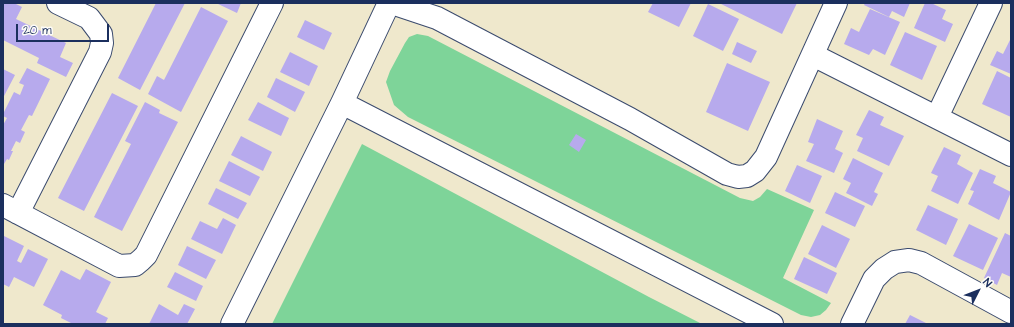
<!DOCTYPE html>
<style>
body{margin:0}
#map{position:relative;width:1014px;height:327px;overflow:hidden;background:#efe8cc;font-family:"Architects Daughter",sans-serif}
canvas{display:block}
.frame{position:absolute;inset:0;border:4px solid #1b2f5e;pointer-events:none}
.north{position:absolute;left:958px;top:271px;width:40px;height:40px;-webkit-text-stroke:3px #fdfcf7;paint-order:stroke;rotate:48deg;font-size:11px;font-weight:700;line-height:16px;text-align:center;color:#1b2f5e}
.north::after{content:'';display:block;margin:auto;width:14px;height:18px;background:#1b2f5e;clip-path:polygon(50% 0,100% 100%,50% 72%,0 100%)}
.scale{position:absolute;left:16px;top:24px;width:93px;height:18px;box-sizing:border-box;border:2px solid #1b2f5e;border-top:0;padding-left:5px;font-size:12px;line-height:14px;white-space:nowrap;color:#1b2f5e;-webkit-text-stroke:3px #fdfcf7;paint-order:stroke}
</style>
<div id="map">
<canvas width="1014" height="327"></canvas>
<div class="frame"></div>
<div class="north">N</div>
<div class="scale">20 m</div>
</div>
<script>
const c = document.querySelector('canvas').getContext('2d');
c.lineJoin = 'round';
function fillPath(path, color) {
  c.fillStyle = color;
  c.fill(path, 'evenodd');
}
function poly(rows) {
  const path = new Path2D();
  for (const r of rows) {
    path.moveTo(r[0], r[1]);
    for (let i = 2; i < r.length; i += 2) path.lineTo(r[i], r[i + 1]);
  }
  return path;
}
function stroke(path, color, width, dash) {
  c.strokeStyle = color;
  c.lineWidth = width;
  c.lineCap = dash ? 'butt' : 'round';
  c.setLineDash(dash || []);
  c.stroke(path);
}
const green = poly([
 [417,34,428,36,740,198,753,201,760,197,767,189,814,210,783,278,831,303,826,310,820,315,811,317,801,315,408,117,394,105,386,82,390,71,405,43,409,37],
 [362,144,649,297,702,324,272,324]
]);
const building = poly([
 [3,3,14,3,22,7,16,19,66,43,60,57,73,63,66,77,37,63,39,58,3,40],
 [156,3,185,3,140,90,118,78],
 [216,3,241,3,237,13],
 [653,3,691,3,679,27,648,12],
 [719,3,797,3,782,34],
 [865,3,910,3,904,17,892,11,889,17,864,5],
 [925,3,931,3,946,10,942,19,953,24,945,42,914,28],
 [708,4,739,19,723,51,693,36],
 [201,7,228,21,181,112,148,94,157,76,164,80],
 [870,9,900,22,885,55,873,49,869,55,844,44,851,28,859,32],
 [305,20,332,33,324,50,297,37],
 [905,32,937,46,922,80,890,65],
 [1011,38,1011,74,990,65,997,51,1003,54],
 [737,42,757,51,751,63,732,54],
 [290,52,318,66,309,86,280,72],
 [727,63,770,82,748,131,706,112],
 [27,68,50,79,32,116,29,115,21,130,25,132,20,143,16,141,11,151,13,151,9,160,7,159,4,164,3,125,7,118,3,116,3,114,14,92,20,95,24,85,19,83],
 [3,69,15,75,3,98],
 [997,71,1011,78,1011,117,982,104],
 [276,78,305,92,295,112,267,97],
 [112,93,138,106,84,211,58,198],
 [145,102,160,110,159,113,178,122,122,231,94,217,131,144,125,141],
 [258,102,289,118,281,136,248,120],
 [869,110,884,117,880,125,904,136,889,166,857,151,863,138,856,135],
 [817,119,843,131,835,149,843,153,834,173,806,161,814,144,808,142],
 [576,134,586,140,579,152,569,145],
 [241,136,272,152,263,171,231,155],
 [944,147,961,155,957,164,973,173,958,204,931,191,938,176,931,173],
 [853,158,883,173,874,192,878,194,872,206,846,193,851,183,843,179],
 [229,161,260,177,250,196,219,181],
 [797,165,822,176,810,203,785,191],
 [980,169,996,176,993,183,1011,192,999,220,968,204,974,191,970,190],
 [216,188,247,203,238,219,208,204],
 [835,192,865,206,855,227,825,213],
 [928,205,958,219,946,245,916,230],
 [223,218,236,225,222,254,191,239,200,221,217,229],
 [969,224,998,238,983,270,953,256],
 [822,225,850,239,836,268,808,254],
 [1005,233,1011,236,1011,277,1002,273,997,285,984,278],
 [4,236,24,246,17,261,21,263,28,249,48,259,34,287,14,277,9,287,3,284],
 [187,246,216,260,206,279,178,265],
 [804,257,837,273,827,294,794,279],
 [86,269,111,282,96,312,108,318,105,324,73,324,61,318,62,315,43,305,61,270,80,280],
 [175,272,203,286,196,301,167,287],
 [159,304,178,315,184,304,195,309,187,324,149,324],
 [910,315,928,324,905,324]
]);
const minor = poly([
 [392,3,437,18,630,119,727,174,738,177,747,176,755,171,766,157,836,3],
 [813,55,1011,155],
 [342,103,772,324],
 [937,117,991,3],
 [3,205,119,266,135,265,141,260,146,255,272,3],
 [18,213,100,52,102,43,101,34,89,18,58,3],
 [232,324,342,103,389,3],
 [852,324,874,279,884,269,895,262,909,260,921,263,1011,312]
]);
fillPath(green, '#7ed499');
fillPath(building, '#b7aaed');
stroke(minor, '#3b4b6e', 24);
stroke(minor, '#fff', 22);
</script>
